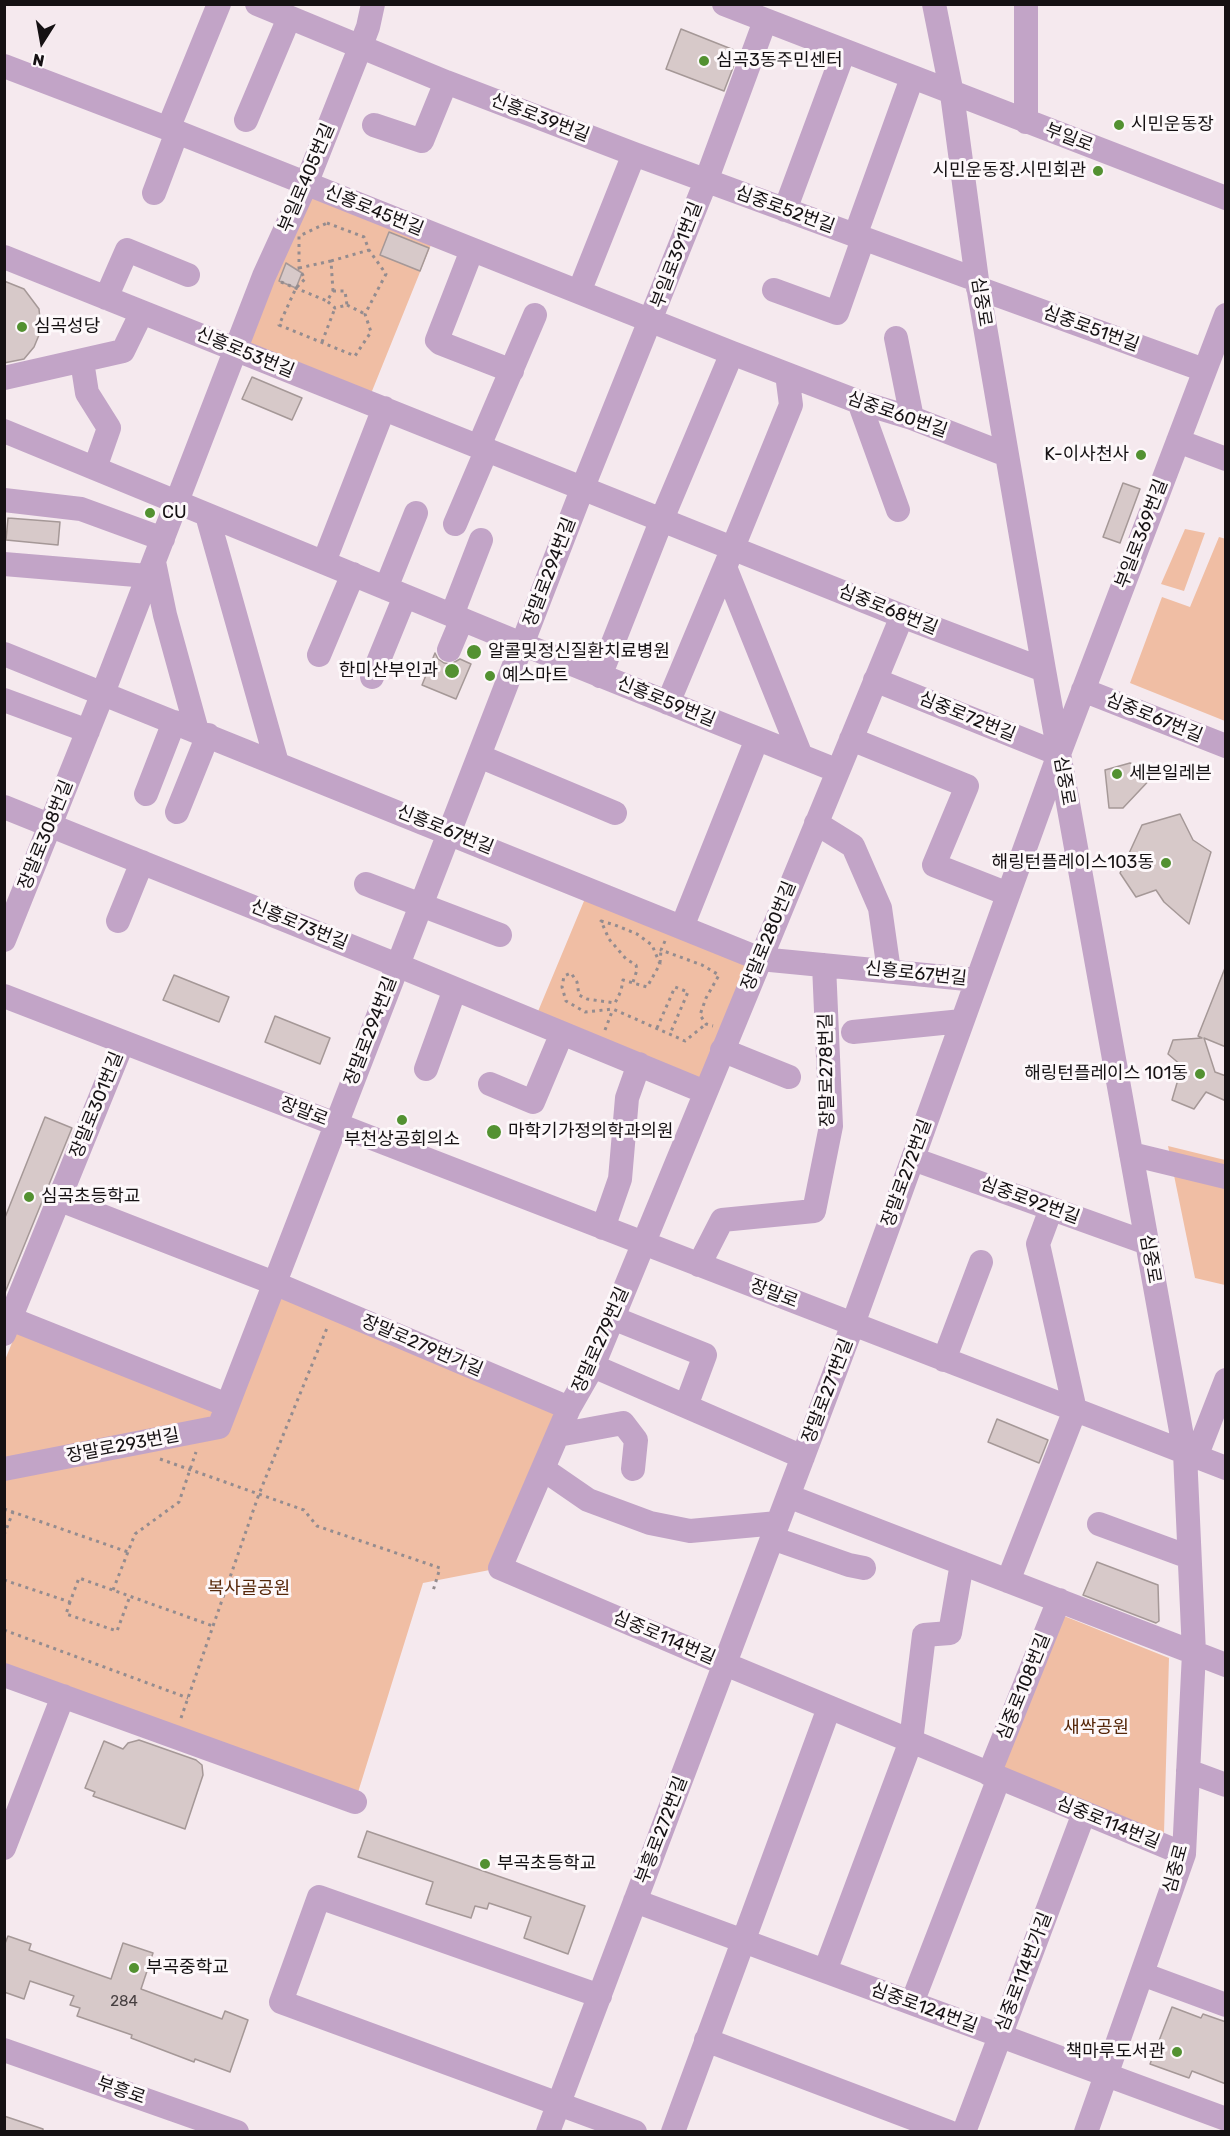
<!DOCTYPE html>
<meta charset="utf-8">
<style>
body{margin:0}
#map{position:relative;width:1230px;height:2136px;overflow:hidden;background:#f5e9ee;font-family:Rubik,sans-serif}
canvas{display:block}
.frame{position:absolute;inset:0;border:6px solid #151113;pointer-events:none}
.north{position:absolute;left:12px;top:12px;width:60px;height:60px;-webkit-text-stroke:4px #fdf8fa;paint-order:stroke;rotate:191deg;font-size:16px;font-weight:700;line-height:24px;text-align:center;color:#151113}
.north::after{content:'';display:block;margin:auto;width:21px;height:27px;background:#151113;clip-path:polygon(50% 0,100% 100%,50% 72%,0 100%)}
</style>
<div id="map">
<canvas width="1230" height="2136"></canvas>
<div class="frame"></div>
<div class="north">N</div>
</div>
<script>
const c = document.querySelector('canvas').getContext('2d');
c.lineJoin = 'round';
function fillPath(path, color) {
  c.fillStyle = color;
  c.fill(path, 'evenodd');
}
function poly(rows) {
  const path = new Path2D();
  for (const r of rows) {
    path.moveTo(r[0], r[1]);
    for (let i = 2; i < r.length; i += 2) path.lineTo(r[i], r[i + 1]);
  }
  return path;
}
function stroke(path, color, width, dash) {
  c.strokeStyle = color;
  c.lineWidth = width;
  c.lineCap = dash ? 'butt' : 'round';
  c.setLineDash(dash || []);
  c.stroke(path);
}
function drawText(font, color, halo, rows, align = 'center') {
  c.font = font + ' Rubik,"Noto Sans KR",sans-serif';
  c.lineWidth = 6;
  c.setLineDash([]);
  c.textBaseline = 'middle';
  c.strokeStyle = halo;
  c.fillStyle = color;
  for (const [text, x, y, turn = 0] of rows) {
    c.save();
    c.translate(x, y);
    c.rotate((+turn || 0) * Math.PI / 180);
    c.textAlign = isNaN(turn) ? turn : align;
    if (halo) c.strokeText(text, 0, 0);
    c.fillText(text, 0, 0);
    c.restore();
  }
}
const green = poly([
 [306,184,435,235,368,401,236,349],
 [1185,529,1205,533,1184,591,1161,584],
 [1219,537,1226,539,1225,721,1130,683,1162,597,1190,607],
 [589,889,760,959,705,1092,534,1021],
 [1168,1146,1225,1160,1225,1285,1195,1278],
 [274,1283,569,1408,500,1568,423,1583,355,1802,5,1675,4,1469,218,1427],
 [18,1328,222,1407,213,1423,5,1463,5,1360],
 [1064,1616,1169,1658,1164,1833,1003,1768]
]);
const building = poly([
 [681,29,739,52,724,91,666,69,681,29],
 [389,232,429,248,420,271,380,255,389,232],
 [286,263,302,273,296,288,279,281,286,263],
 [4,281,24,289,39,309,40,319,39,335,34,347,24,359,4,363,4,281],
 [252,377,302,398,292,420,242,399,252,377],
 [1123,483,1140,489,1120,543,1103,537,1123,483],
 [8,518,60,522,58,545,6,540,8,518],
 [435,653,438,659,444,663,451,664,460,659,471,664,456,699,422,685,435,653],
 [1130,763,1156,773,1123,808,1109,808,1105,770,1130,763],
 [1180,814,1193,840,1211,852,1189,924,1164,902,1156,890,1136,897,1120,873,1142,825,1180,814],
 [1225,968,1226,1047,1204,1038,1215,1072,1226,1076,1226,1101,1206,1092,1194,1109,1172,1100,1182,1066,1168,1054,1173,1040,1202,1038,1198,1036,1225,968],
 [174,975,229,997,219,1022,163,1000,174,975],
 [275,1016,330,1038,320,1064,265,1042,275,1016],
 [45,1117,72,1128,4,1295,4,1220,45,1117],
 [997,1419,1048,1440,1039,1463,988,1442,997,1419],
 [1097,1562,1158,1585,1159,1621,1156,1623,1083,1595,1097,1562],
 [139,1740,196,1760,202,1765,203,1775,185,1829,93,1796,95,1792,85,1788,104,1741,123,1749,128,1743,139,1740],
 [367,1831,585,1906,568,1954,524,1938,531,1917,489,1903,487,1909,475,1906,471,1918,426,1904,433,1882,358,1857,367,1831],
 [8,1936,31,1944,29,1950,111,1979,123,1943,153,1953,141,1989,222,2019,225,2011,248,2020,230,2072,195,2059,194,2062,131,2038,132,2035,77,2016,80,2008,70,2005,74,1996,30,1981,24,1999,4,1992,4,1946,8,1936],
 [1172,2007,1201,2018,1203,2014,1226,2022,1226,2084,1192,2071,1189,2078,1150,2064,1172,2007],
 [4,2116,43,2129,43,2132,4,2132,4,2116]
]);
const path = poly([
 [327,223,364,237,369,250,386,274,365,314,371,332,355,356,279,325,296,288,305,279,299,268,299,236,327,223],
 [331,261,369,250],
 [299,268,331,261,333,291],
 [281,282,327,301],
 [333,291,345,291,347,305,335,308,327,301,333,291],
 [347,305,365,314],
 [322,342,335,308],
 [665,941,661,950,702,965,719,975,706,998,700,1015,706,1024,713,1026],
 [660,963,661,950],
 [633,982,637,970,636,965,626,959,609,939,601,921,615,925,637,934,652,945,660,964,647,987,623,980,621,991,615,1003,587,999,579,995,577,982,571,973,564,976,562,987,566,1001,585,1012,613,1009,685,1041,706,1024],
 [657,1028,675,987,688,992,670,1034],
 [605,1030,613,1009],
 [160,1459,304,1510,317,1526,440,1568,433,1591],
 [4,1509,128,1552],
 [4,1535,13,1512],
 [4,1580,70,1602,79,1578,213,1626],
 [113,1590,135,1534,179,1502,196,1452],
 [70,1602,66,1614,117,1631,130,1596],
 [4,1630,188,1698],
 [181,1718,259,1494,327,1328]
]);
const minor = poly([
 [257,4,446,82,634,154,977,280],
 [724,4,1226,198],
 [934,4,952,94,977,280,1044,670,1185,1453,1194,1653,1184,1854,1086,2132],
 [4,66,177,132,732,353,859,402,912,418,1007,455],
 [246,120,289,18],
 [1026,122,1026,4],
 [374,125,422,141,446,82],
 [168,129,219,4],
 [154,193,177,132],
 [785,210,844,51],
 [855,236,912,78],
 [472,250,437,340,440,343,512,371],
 [4,257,902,616,1044,670],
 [978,288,1204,370],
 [774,290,837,313,863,239],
 [579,292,634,154],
 [106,298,127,250,188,275],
 [896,338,912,418],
 [82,361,87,393,109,428,95,468],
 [787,374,791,405,725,567,801,756],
 [4,378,123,351,142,312],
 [859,402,898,510],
 [4,431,522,644,838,771],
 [1178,441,1226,459],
 [479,446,535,315],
 [4,500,81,509,163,539],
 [207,515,277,763],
 [455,524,487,449],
 [154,562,165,615,197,731],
 [324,562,384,408],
 [4,564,148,576],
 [386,588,416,513],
 [452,615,481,540],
 [902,616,593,1366,569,1408,500,1568,725,1664,1184,1854],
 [449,650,462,619],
 [4,654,760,959,977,980],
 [319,655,353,574],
 [600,676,662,519,732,353],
 [372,677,405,596],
 [875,680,1059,754],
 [1083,690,1226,746],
 [4,700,88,731],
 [668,703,725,567],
 [851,739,967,786,934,865,1008,894],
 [479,756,615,813],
 [146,794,174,722],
 [4,807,397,965,705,1092],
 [177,812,208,735],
 [816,823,853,846,880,908,889,971],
 [366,884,500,935],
 [118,921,142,862],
 [682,927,757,739],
 [4,940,103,693,264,276,306,184,360,48,368,27,373,4],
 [4,996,1226,1468],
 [853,1032,962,1021],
 [722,1050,789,1077],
 [426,1069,455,989],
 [490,1084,533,1102,562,1033],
 [1131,1154,1226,1177],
 [913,1159,1147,1243],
 [58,1199,274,1283,569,1408],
 [603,1228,620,1179,627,1098,639,1064],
 [699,1265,722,1220,814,1211,831,1126,824,965],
 [613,1318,705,1355,686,1406],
 [11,1319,227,1405],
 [4,1334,123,1042],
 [944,1360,981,1262],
 [593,1366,803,1457],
 [558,1435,623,1423,636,1440,633,1469],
 [1196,1457,1226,1380],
 [4,1469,219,1427,583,487,706,181,765,21],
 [543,1469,588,1500,650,1523,690,1531,778,1523],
 [788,1496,1226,1665],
 [1099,1524,1189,1557],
 [772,1538,849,1565,864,1568],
 [1008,1581,1075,1410,1038,1244,1051,1209],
 [4,1675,355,1802],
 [1188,1771,1226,1785],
 [989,1774,1059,1600],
 [4,1848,63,1696],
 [635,1901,1226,2119],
 [825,1971,911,1741,924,1635,950,1633,962,1563],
 [1142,1974,1226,2005],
 [600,1996,319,1897,281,2002,635,2132],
 [912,2003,999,1778],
 [706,2040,949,2132],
 [4,2050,237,2132],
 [548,2132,853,1324,1059,754,1226,315],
 [673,2132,829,1708],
 [964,2132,1084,1813]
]);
const markers = [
 [704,61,6,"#539131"],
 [1119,125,6,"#539131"],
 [1098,171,6,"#539131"],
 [22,327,6,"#539131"],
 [1141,455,6,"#539131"],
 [150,513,6,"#539131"],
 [474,652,8,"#539131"],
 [452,671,8,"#539131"],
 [490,676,6,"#539131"],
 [1117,774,6,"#539131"],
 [1166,863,6,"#539131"],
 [1200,1074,6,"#539131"],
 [402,1120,6,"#539131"],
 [494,1132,8,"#539131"],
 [29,1197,6,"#539131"],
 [485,1864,6,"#539131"],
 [134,1968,6,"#539131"],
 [1177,2052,6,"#539131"]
];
const numberNames = [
 ["284",124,2002]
];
const poiNames = [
 ["심곡3동주민센터",716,61],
 ["시민운동장",1131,125],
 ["시민운동장.시민회관",1086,171,"right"],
 ["심곡성당",34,327],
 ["K-이사천사",1129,455,"right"],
 ["CU",162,513],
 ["알콜및정신질환치료병원",488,652],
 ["한미산부인과",438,671,"right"],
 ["예스마트",502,676],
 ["세븐일레븐",1129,774],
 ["해링턴플레이스103동",1154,863,"right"],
 ["해링턴플레이스 101동",1188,1074,"right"],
 ["마학기가정의학과의원",508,1132],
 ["부천상공회의소",402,1140,"center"],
 ["심곡초등학교",41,1197],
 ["부곡초등학교",497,1864],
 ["부곡중학교",146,1968],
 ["책마루도서관",1165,2052,"right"]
];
const streetNames = [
 ["신흥로39번길",540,118,21],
 ["부일로",1069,138,21],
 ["부일로405번길",307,178,-67],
 ["심중로52번길",785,210,20],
 ["신흥로45번길",374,211,22],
 ["부일로391번길",677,255,-69],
 ["심중로",981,302,81],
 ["심중로51번길",1091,329,20],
 ["신흥로53번길",245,353,22],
 ["심중로60번길",897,415,19],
 ["부일로369번길",1142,534,-69],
 ["장말로294번길",550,572,-69],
 ["심중로68번길",888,610,22],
 ["신흥로59번길",666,702,22],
 ["심중로72번길",967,717,22],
 ["심중로67번길",1154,718,22],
 ["심중로",1064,781,80],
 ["신흥로67번길",445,830,22],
 ["장말로308번길",46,835,-68],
 ["신흥로73번길",299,925,22],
 ["장말로280번길",769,936,-68],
 ["신흥로67번길",916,974,6],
 ["장말로294번길",371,1031,-69],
 ["장말로278번길",827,1070,-91],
 ["장말로301번길",97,1105,-68],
 ["장말로",304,1112,21],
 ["장말로272번길",907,1173,-70],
 ["심중로92번길",1030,1201,20],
 ["심중로",1150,1259,80],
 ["장말로",774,1294,21],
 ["장말로279번길",601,1340,-66],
 ["장말로279번가길",422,1346,23],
 ["장말로271번길",828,1391,-69],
 ["장말로293번길",123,1446,-11],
 ["심중로114번길",664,1638,23],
 ["심중로108번길",1024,1687,-68],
 ["심중로114번길",1108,1823,22],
 ["부흥로272번길",662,1830,-69],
 ["심중로",1176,1869,-75],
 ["심중로114번가길",1024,1972,-69],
 ["심중로124번길",924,2008,20],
 ["부흥로",121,2091,19]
];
const parkNames = [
 ["복사골공원",249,1589],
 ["새싹공원",1096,1728]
];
fillPath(green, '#f0bea4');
fillPath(building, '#d7c9c9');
stroke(building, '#a59897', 1.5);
stroke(path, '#948c8f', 3, [3, 4.5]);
stroke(minor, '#c2a4c7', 24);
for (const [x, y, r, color] of markers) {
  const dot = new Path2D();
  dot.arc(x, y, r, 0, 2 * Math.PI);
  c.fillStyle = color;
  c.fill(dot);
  stroke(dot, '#fdf8fa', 2);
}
drawText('15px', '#463f40', null, numberNames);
drawText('18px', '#151113', '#fdf8fa', poiNames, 'left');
drawText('18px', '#151113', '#fdf8fa', streetNames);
drawText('18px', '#562709', '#fdf8fa', parkNames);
</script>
